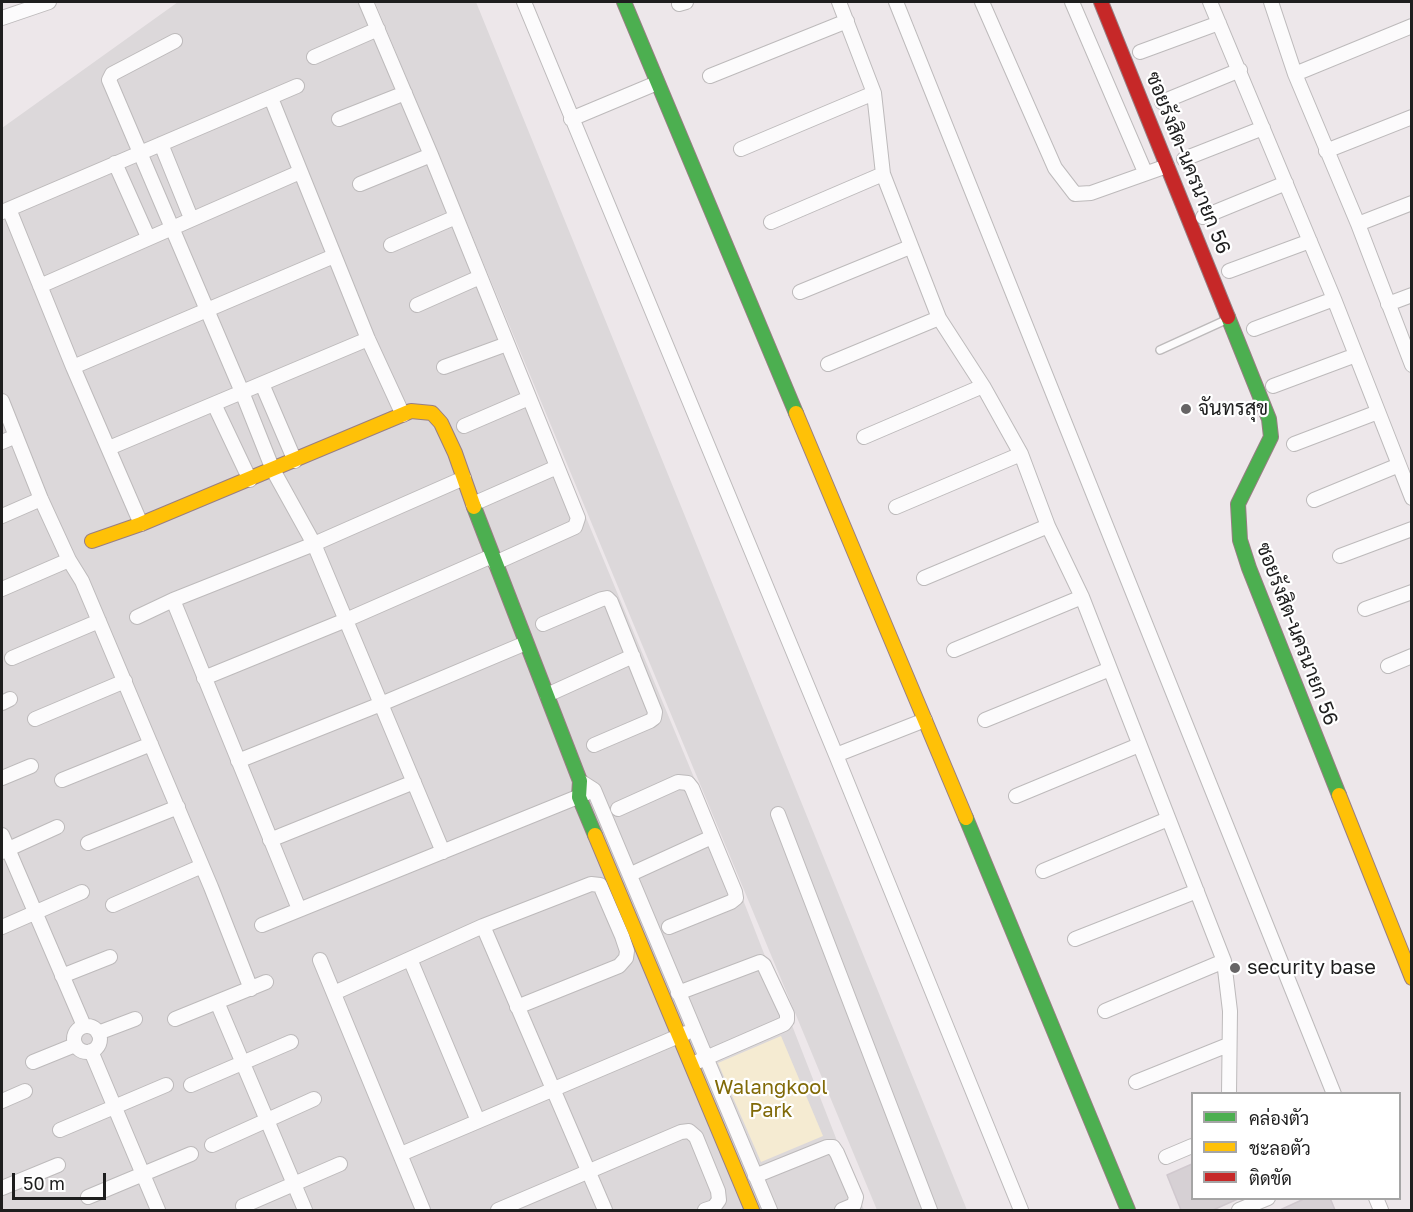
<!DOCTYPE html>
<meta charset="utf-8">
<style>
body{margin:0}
#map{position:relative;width:1413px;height:1212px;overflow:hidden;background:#ede7ea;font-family:"Golos Text",Sarabun,sans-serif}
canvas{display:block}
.frame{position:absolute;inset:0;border:3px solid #1e1e1e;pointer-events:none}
.legend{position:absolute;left:1191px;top:1092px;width:210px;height:108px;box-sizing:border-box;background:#fff;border:2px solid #a5a5a5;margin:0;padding:8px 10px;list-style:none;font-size:18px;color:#1e1e1e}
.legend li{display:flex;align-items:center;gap:12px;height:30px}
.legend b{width:30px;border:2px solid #a5a5a5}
.scale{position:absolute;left:12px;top:1173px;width:94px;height:27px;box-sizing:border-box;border:3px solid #1e1e1e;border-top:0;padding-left:8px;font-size:18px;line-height:21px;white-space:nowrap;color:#1e1e1e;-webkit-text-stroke:4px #fff;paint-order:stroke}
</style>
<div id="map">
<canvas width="1413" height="1212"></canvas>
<div class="frame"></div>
<ul class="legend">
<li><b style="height:8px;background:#4caf50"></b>คล่องตัว</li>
<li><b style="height:8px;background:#ffc107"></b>ชะลอตัว</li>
<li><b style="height:8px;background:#c62828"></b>ติดขัด</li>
</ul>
<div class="scale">50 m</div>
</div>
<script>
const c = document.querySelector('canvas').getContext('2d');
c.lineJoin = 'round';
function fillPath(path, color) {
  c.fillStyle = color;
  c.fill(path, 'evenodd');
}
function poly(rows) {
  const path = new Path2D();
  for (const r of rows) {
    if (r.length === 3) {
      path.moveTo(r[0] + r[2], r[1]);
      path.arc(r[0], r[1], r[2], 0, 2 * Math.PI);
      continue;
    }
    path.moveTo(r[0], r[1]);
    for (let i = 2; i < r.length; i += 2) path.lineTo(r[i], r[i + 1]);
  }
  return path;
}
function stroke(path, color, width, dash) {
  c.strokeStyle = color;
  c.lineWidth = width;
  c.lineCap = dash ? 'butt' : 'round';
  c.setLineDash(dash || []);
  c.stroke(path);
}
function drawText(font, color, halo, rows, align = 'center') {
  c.font = font + ' "Golos Text",Sarabun,sans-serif';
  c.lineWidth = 4.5;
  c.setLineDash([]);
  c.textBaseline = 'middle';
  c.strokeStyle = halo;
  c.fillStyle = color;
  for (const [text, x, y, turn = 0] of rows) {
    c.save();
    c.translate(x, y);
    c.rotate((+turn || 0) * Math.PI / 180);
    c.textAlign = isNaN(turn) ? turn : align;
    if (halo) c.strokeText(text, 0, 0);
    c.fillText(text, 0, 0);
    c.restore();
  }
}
const residential = poly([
 [178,2,372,2,717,833,864,1210,2,1210,2,128],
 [375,2,476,2,967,1210,877,1210]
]);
const park = poly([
 [781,1036,823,1136,761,1162,718,1063]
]);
const building = poly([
 [1192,1164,1192,1198,1240,1198,1213,1210,1181,1210,1167,1175,1192,1164],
 [1306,1198,1330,1198,1335,1210,1280,1210,1306,1198]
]);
const lane = poly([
 [1160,350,1228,319]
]);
const street = poly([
 [366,2,431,155,578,518,575,527,495,563],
 [524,2,836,755,1021,1210],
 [839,2,874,93,883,174,939,318,983,386,1021,454,1048,526,1082,597,1224,961,1230,1011,1229,1094],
 [896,2,1334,1094],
 [982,2,1055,168,1075,194,1091,193,1167,166],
 [1072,2,1145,172],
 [1210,2,1334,299,1412,498],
 [1271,2,1295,74,1358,224,1412,365],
 [679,4,686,2],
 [2,18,49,2],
 [175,41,112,74,109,80,242,392,273,470,314,544,443,852],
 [1140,52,1219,23],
 [314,57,378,29],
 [1295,74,1412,26],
 [710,76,847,21],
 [271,98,368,339,403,415],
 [1162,102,1240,70],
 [339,119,405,93],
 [571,119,657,83],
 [161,144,191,218],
 [741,149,874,93],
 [1326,151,1412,117],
 [1184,159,1263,128],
 [115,163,148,237],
 [360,184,431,155],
 [9,209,73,367,141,524],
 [2,212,297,86],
 [1203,217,1286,183],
 [771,222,883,174],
 [1358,224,1412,203],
 [391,245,456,217],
 [1229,271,1310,241],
 [40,286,300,172],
 [800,292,910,247],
 [1388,304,1412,295],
 [417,305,480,277],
 [1254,329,1334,299],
 [828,364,939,318],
 [73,367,334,256],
 [444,367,507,344],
 [262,384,295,461],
 [1273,386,1356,355],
 [2,401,41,499,69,560,82,581,211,887,251,989],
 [214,404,250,480],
 [464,426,529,398],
 [864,437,983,386],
 [2,442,16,436],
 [1294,444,1378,412],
 [109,448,368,339],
 [1314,500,1399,465],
 [473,504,557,467],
 [896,507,1021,454],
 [2,516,41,499],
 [1340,556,1412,529],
 [924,578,1048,526],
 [2,589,69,560],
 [173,600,299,909],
 [1365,609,1412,592],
 [137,617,173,600,314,544,464,478],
 [543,624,602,599,607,598,611,602,655,712,654,718,650,721,594,745],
 [954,650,1082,597],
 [12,658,99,621],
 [1388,666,1412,656],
 [204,678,346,620,492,556],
 [547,695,633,656],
 [2,703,10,699],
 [35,719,125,681],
 [985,720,1110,669],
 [836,755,925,720],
 [238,761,381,704,526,643],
 [2,778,31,766],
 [62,780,151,744],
 [580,781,594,790,770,1210],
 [1016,796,1139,745],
 [618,809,678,782,688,783,692,788,735,892,736,898,731,902,669,927],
 [778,814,930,1210],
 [2,835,84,1026],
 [270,840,414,782],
 [88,843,178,807],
 [2,852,57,827],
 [1043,871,1168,819],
 [631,874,712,837],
 [113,905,202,866],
 [262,925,585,794],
 [483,926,605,1210],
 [2,927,82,892],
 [1075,939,1197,891],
 [410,959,478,1121],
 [320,960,423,1210],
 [62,976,110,957],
 [334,993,483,926,591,884,600,885,622,936,627,951,626,958,619,966,517,1007],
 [678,993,760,962,764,965,787,1014,787,1020,784,1024,699,1061],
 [217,1002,305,1210],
 [1105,1011,1224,961],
 [175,1019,266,982],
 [87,1039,13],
 [98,1033,135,1019],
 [91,1051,158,1210],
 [33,1062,75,1045],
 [1136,1082,1228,1045],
 [191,1085,291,1042],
 [2,1101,25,1091],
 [60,1130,166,1085],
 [212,1145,314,1099],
 [401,1154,686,1033],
 [1166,1157,1192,1146],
 [755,1176,827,1147,833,1147,837,1153,856,1197,854,1205,842,1210],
 [2,1188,58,1165],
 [88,1197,191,1154],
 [1376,1198,1381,1210],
 [243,1206,340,1164],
 [498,1210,681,1132,689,1131,696,1137,718,1191,719,1200,714,1207,705,1210],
 [1239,1210,1268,1198]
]);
const fast = poly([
 [624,2,796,413],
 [1228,317,1269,419,1271,437,1238,504,1240,540,1249,568,1339,795],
 [474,507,580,781,579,797,595,835],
 [966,818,1128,1210]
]);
const slow = poly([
 [796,413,966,818],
 [92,541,141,524,411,411,432,413,441,423,455,453,474,507],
 [1339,795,1412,978],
 [595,835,752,1210]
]);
const jam = poly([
 [1101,2,1228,317]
]);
const markers = [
 [1186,409,6,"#666465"],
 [1235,968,6,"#666465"]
];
const streetNames = [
 ["ซอยรังสิต-นครนายก 56",1188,163,68],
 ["ซอยรังสิต-นครนายก 56",1297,634,69]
];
const poiNames = [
 ["จันทรสุข",1198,409],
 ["security base",1247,968]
];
const parkNames = [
 ["Walangkool",771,1088],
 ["Park",771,1111]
];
fillPath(residential, '#dcd8da');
fillPath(park, '#f5ebd2');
fillPath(building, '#d6d0d4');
stroke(building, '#d0c8ce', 1.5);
stroke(lane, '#bdbabb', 10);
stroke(street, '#bdbabb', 16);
stroke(fast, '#987e83', 16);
stroke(slow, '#987e83', 16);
stroke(jam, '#987e83', 16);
stroke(lane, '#fcfbfc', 7);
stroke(street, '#fcfbfc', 14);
stroke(fast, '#4caf50', 14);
stroke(slow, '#ffc107', 14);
stroke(jam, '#c62828', 14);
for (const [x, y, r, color] of markers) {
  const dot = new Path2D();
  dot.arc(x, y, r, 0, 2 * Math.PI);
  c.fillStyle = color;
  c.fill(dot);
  stroke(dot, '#fff', 2);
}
drawText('20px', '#1e1e1e', '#fff', streetNames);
drawText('20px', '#1e1e1e', '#fff', poiNames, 'left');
drawText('20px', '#816a08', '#fff', parkNames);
</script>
